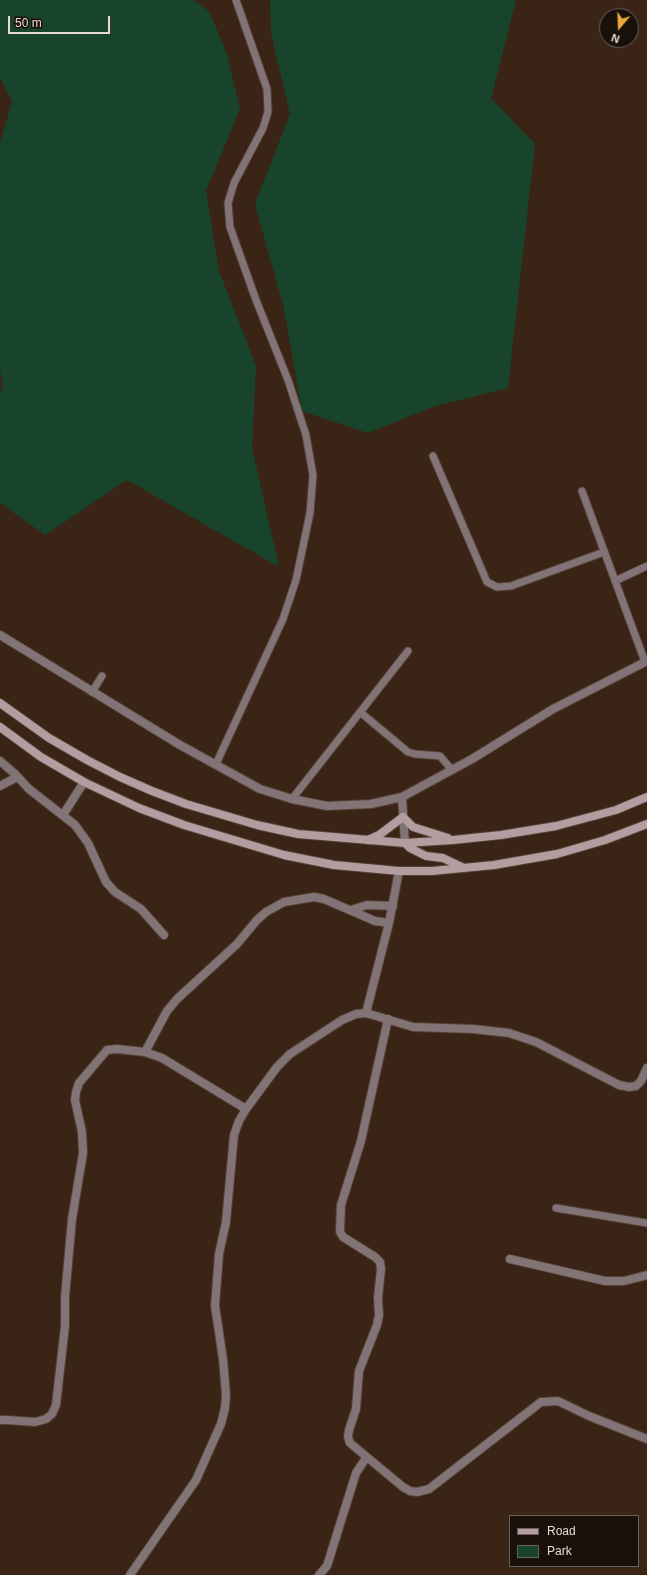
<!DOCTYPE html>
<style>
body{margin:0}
#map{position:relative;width:647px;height:1575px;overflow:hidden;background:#392416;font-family:Arial,sans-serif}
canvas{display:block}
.legend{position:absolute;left:509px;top:1515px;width:130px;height:52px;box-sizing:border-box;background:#19100a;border:1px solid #6c615a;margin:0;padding:5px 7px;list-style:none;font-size:12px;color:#e9dbd2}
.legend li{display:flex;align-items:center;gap:8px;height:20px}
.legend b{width:20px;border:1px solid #6c615a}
.north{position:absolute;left:599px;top:8px;width:40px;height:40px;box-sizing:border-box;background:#19100a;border:1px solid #6c615a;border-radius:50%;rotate:199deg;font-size:11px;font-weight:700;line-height:16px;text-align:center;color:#e9dbd2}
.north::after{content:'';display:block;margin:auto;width:14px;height:18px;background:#e9ab38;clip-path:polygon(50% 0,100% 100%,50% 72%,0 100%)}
.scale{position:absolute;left:8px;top:16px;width:102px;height:18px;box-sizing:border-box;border:2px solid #e9dbd2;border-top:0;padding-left:5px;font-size:12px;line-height:14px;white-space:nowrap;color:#e9dbd2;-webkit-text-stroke:3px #19100a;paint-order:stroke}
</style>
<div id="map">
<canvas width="647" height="1575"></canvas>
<ul class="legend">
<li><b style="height:5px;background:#b39da1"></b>Road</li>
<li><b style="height:11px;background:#19442c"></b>Park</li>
</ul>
<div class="north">N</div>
<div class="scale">50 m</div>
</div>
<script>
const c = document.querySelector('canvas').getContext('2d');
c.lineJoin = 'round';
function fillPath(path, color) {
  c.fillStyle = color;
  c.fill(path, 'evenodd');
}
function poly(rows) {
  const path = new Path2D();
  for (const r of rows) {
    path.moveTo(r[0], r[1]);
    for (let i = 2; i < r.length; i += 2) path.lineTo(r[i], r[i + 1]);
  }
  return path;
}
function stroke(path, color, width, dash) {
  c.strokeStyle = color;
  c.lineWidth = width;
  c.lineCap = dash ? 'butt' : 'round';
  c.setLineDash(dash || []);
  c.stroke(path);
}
const green = poly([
 [0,0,193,0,209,11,227,54,240,109,206,191,219,271,256,366,252,448,279,567,127,480,45,535,0,503,0,394,3,383,0,371,0,143,12,102,0,78],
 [270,0,516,0,491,98,535,144,508,388,435,406,368,433,302,411,284,309,255,204,290,114,271,33]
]);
const lane = poly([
 [433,456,487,582,497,587,511,586,604,552],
 [582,491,645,662],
 [615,581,647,566],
 [92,692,102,676],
 [360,712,408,752,415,754,440,756,452,770],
 [216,764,283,619,296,580,310,513,313,475,306,435,288,380,256,300,230,227,228,203,234,183,263,128,268,112,267,89,236,0],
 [292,799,408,651],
 [556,1208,647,1223]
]);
const street = poly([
 [0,635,180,745,260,789,292,799,327,806,371,804,402,797,472,759,553,709,647,661],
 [0,761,14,773,29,789,75,825,88,843,106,882,115,892,141,909,164,935],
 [0,786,17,777],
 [402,797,405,843],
 [63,815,84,782],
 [351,910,367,905,393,906],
 [366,1013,389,923,399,871],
 [388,1019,361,1141,341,1205,340,1232,343,1237,375,1257,380,1262,381,1269,378,1298,379,1315,377,1325,359,1371,356,1409,349,1430,348,1437,350,1443,403,1487,410,1491,417,1492,429,1489,541,1402,558,1401,589,1416,647,1439],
 [145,1052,162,1058,246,1109],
 [510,1259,605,1281,624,1281,647,1275],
 [0,1420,7,1420,35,1422,46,1419,52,1414,56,1405,65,1326,65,1297,72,1219,83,1153,82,1132,75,1100,76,1092,79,1083,107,1050,117,1049,145,1052,167,1011,177,999,237,944,257,920,266,912,284,902,314,897,324,899,375,921,389,923],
 [130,1575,196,1480,221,1424,225,1408,226,1395,223,1359,215,1306,219,1254,226,1222,234,1135,239,1121,246,1109,277,1067,290,1054,342,1020,356,1014,366,1013,413,1027,473,1029,509,1033,536,1042,619,1085,629,1087,636,1086,641,1081,647,1068],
 [319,1575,327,1566,356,1473,366,1458]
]);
const secondary = poly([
 [0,703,49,738,87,760,120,777,152,791,186,804,257,825,298,834,405,843,453,840,501,835,556,826,616,810,647,797],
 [0,727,41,757,84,782,139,808,184,825,284,855,334,865,399,871,432,871,494,865,557,854,605,840,647,824],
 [368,840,379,835,403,817,413,827,448,838],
 [405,843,410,848,426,856,443,858,464,868]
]);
fillPath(green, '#19442c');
stroke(lane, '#554134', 9);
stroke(street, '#554134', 10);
stroke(secondary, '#554134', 10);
stroke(lane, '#817376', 7);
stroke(street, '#817376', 8);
stroke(secondary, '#b39da1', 8);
</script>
